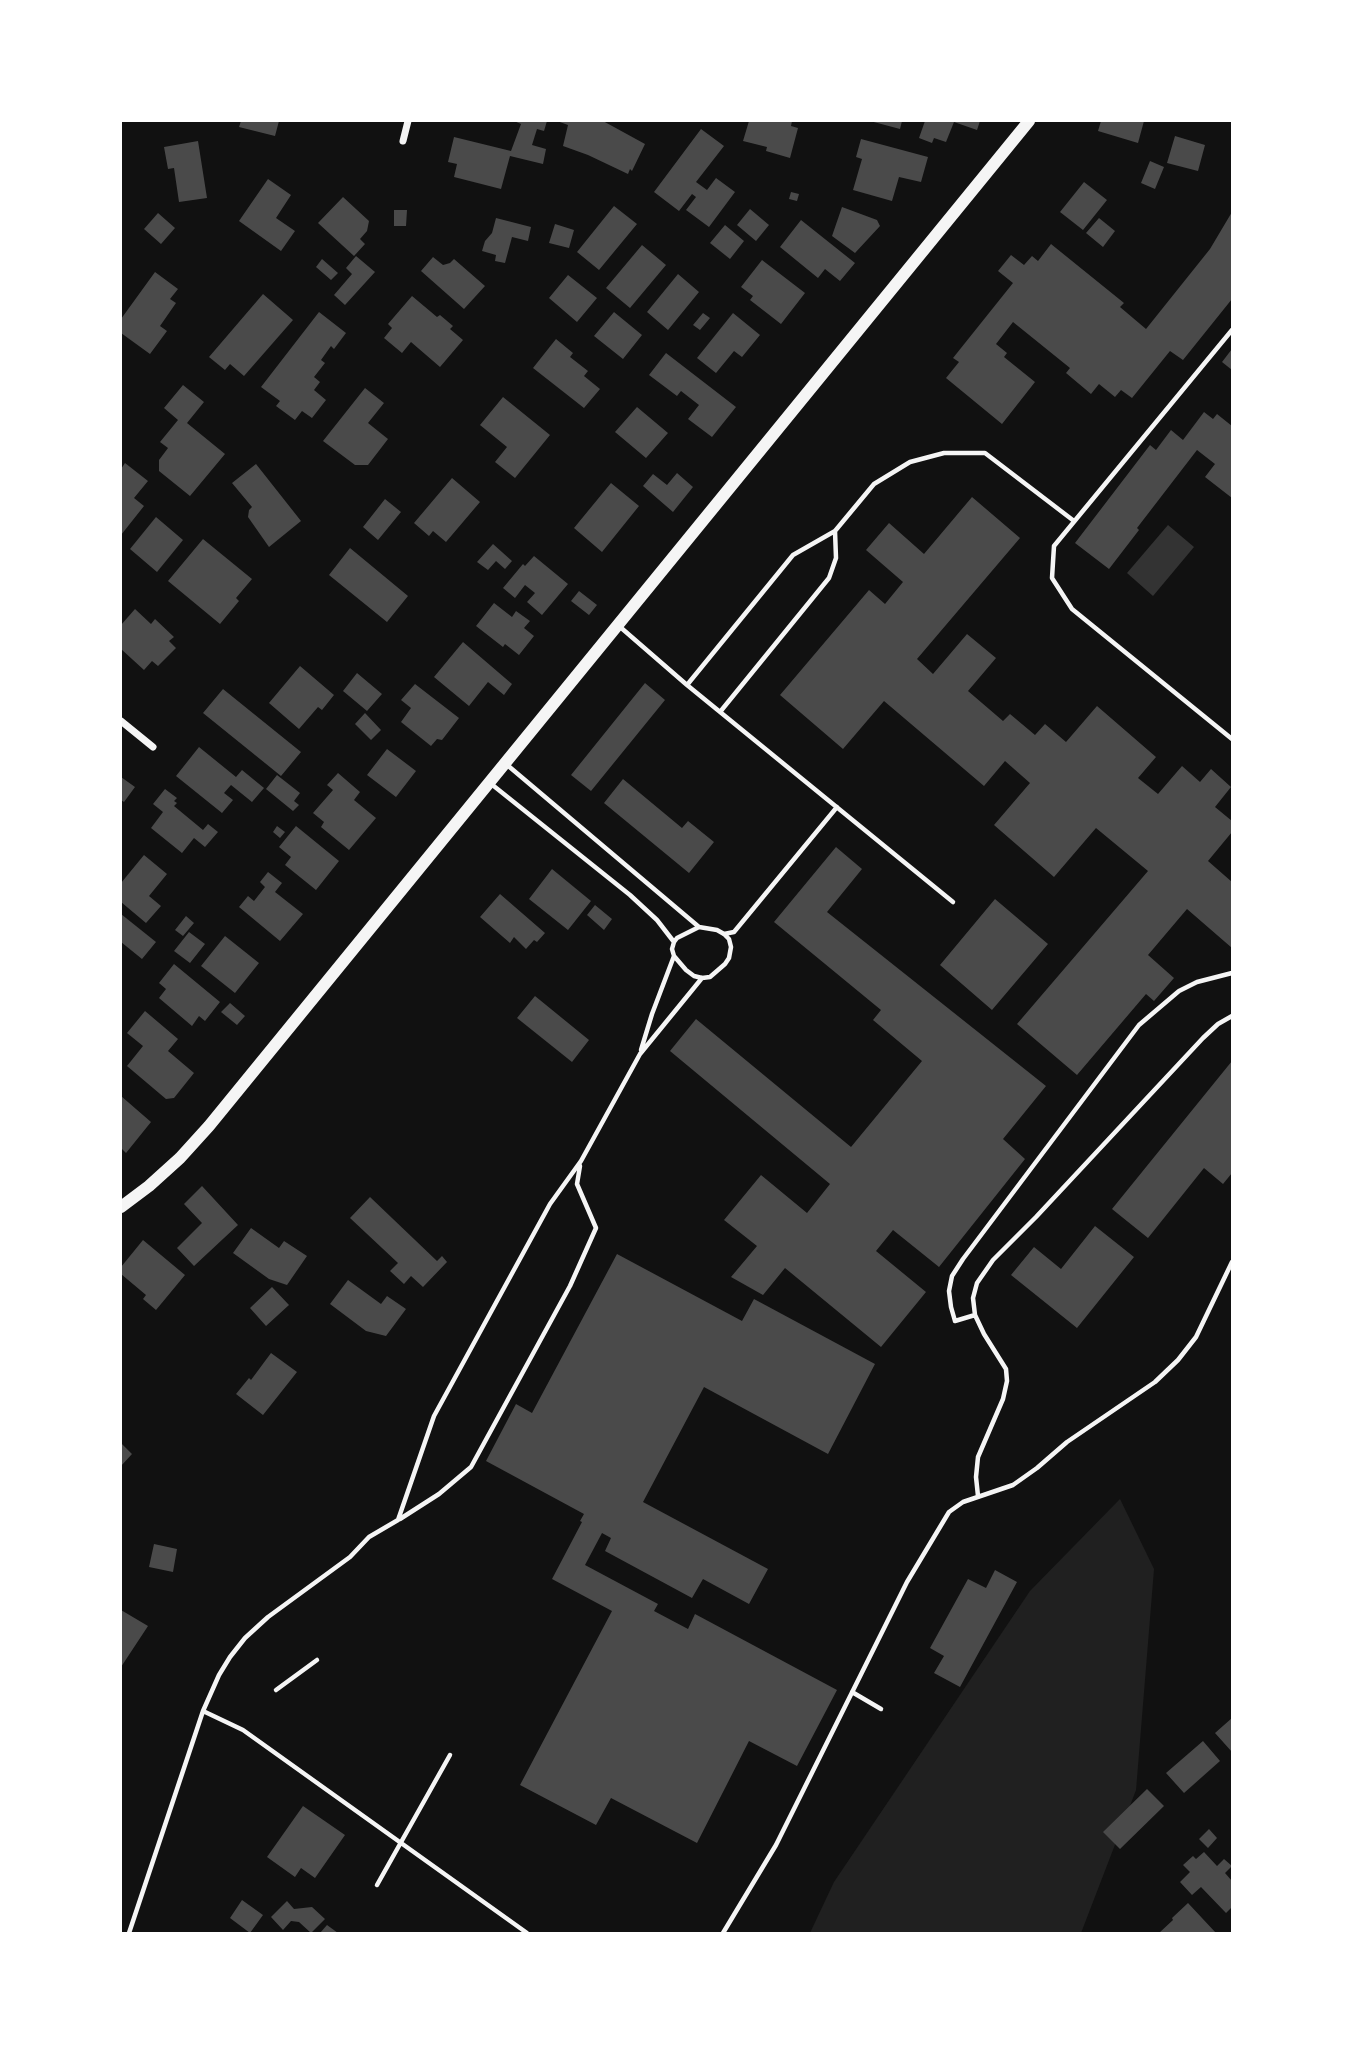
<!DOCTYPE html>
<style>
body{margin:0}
#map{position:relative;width:1353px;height:2054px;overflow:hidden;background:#111;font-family:Signika,sans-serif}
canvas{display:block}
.frame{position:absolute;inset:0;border:122px solid #fff;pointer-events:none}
</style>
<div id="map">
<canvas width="1353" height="2054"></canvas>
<div class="frame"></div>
</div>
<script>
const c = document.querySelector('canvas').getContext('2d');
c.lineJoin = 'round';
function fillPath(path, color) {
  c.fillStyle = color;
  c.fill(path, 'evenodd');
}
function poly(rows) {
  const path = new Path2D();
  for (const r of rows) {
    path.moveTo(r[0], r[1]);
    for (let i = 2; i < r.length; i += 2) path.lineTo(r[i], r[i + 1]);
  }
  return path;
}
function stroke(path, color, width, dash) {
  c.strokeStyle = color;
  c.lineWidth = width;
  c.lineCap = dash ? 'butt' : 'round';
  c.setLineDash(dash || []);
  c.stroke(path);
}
const green = poly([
 [1120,1499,1154,1569,1136,1790,1081,1933,810,1933,834,1882,1030,1591]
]);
const water = poly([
 [1168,525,1194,547,1153,596,1127,573]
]);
const building = poly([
 [241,121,279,121,275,136,239,127],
 [514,121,547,121,544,131,537,129,532,145,546,149,543,164,510,156,501,189,454,177,457,164,448,162,454,137,511,151,521,124],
 [557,121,603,121,645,144,632,171,630,169,628,174,588,155,563,146,568,125],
 [749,121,792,121,791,126,798,128,790,158,766,151,767,147,743,141],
 [870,121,902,121,900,129],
 [925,121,980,121,977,130,954,122,946,142,934,138,932,143,919,138],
 [1101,121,1144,121,1138,143,1098,131],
 [701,129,724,146,696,182,707,190,716,178,735,192,709,227,686,210,696,197,692,194,679,211,654,192],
 [1175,136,1205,145,1198,171,1167,163],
 [861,139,928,157,921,182,899,177,892,201,853,190,862,159,856,157],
 [198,141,207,198,179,202,174,168,168,169,164,147],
 [1150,161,1164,167,1155,189,1141,183],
 [268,179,291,195,276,218,295,231,281,251,239,221],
 [1084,182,1107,200,1083,230,1060,212],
 [791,192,799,194,797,201,789,199],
 [343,197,369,221,367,231,360,239,365,244,354,256,318,223],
 [614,206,637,224,599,270,577,252],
 [842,207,877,220,880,226,855,253,832,236],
 [750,209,769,225,756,241,737,225],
 [394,210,407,210,406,226,394,226],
 [1232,212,1232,299,1183,360,1170,351,1132,398,1121,390,1115,397,1099,384,1091,394,1066,373,1070,368,1013,322,996,344,1007,353,1004,357,1035,382,1002,424,946,378,959,362,953,358,1013,283,998,271,1011,255,1024,265,1032,256,1038,261,1051,244,1124,303,1120,307,1146,329,1210,249],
 [158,213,175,228,161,244,144,229],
 [496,218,531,227,528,241,512,237,505,263,495,261,496,255,482,251,485,241,492,233],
 [1099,218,1115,231,1103,247,1086,233],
 [801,220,855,263,840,281,825,269,818,278,780,247],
 [555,224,574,230,569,248,549,243],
 [725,225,744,241,730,259,710,243],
 [642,245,666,265,630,308,606,288],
 [356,256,375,272,345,305,334,295,352,274,346,268],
 [433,257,443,265,450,263,454,259,485,286,464,309,421,271],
 [322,259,338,273,331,280,316,267],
 [762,260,805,293,781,324,750,300,753,296,741,287],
 [155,272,178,289,170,299,176,303,160,326,167,331,150,354,121,333,121,319],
 [678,274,699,292,668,330,647,312],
 [568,275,597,298,577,322,549,298],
 [263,294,293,320,244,376,230,364,225,370,209,357],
 [412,296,437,317,440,315,453,326,450,329,463,340,440,367,411,342,402,353,384,338,392,328,388,324],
 [319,312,346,333,334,349,331,346,321,360,325,363,314,377,320,382,314,390,326,400,312,418,302,411,295,420,276,406,280,401,261,387],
 [614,312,642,335,623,359,594,336],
 [703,313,710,318,700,330,693,325],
 [733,313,760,335,742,357,734,351,716,373,697,358],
 [556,339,573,353,570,357,588,371,584,376,600,389,584,408,533,368],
 [1232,349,1232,370,1222,362],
 [666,353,736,407,712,437,688,419,699,405,681,391,677,396,649,375],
 [183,385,204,402,187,423,225,454,190,496,159,471,159,460,168,448,160,442,178,420,164,408],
 [365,388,384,403,368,423,388,439,368,465,355,465,323,441],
 [503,397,550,435,515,478,495,462,507,447,480,425],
 [637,407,668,433,646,458,615,432],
 [1204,412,1213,419,1217,414,1232,426,1232,498,1205,477,1215,464,1197,450,1137,528,1139,530,1109,569,1075,543,1150,445,1156,450,1171,430,1183,440],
 [125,463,148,481,134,498,144,506,121,535,121,469],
 [256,464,301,521,269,547,248,517,249,510,252,507,232,483],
 [677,473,693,487,673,512,643,486,653,474,667,485],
 [452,478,480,502,446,542,433,531,429,536,414,523],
 [611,483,639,506,602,552,574,528],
 [972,497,1020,538,917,659,933,674,967,634,996,658,968,691,1003,721,1010,714,1035,735,1045,724,1066,742,1097,706,1156,757,1138,778,1158,794,1182,766,1200,782,1211,769,1231,787,1215,807,1232,821,1232,832,1208,861,1232,882,1232,948,1187,909,1148,955,1174,978,1154,1001,1146,994,1077,1075,1017,1024,1148,871,1096,828,1054,877,994,825,1030,783,1005,761,984,786,884,701,843,749,780,695,869,590,885,604,903,582,866,550,889,523,924,554],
 [385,499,401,512,378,540,363,527],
 [156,517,183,540,157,572,130,549],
 [203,539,252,579,236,598,239,601,220,624,168,581],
 [493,544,512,561,505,569,496,561,488,570,477,562],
 [350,548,408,596,387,622,329,575],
 [534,556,568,584,542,615,527,602,535,593,525,585,515,598,503,588,523,564,525,566],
 [579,591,597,605,589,615,571,601],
 [494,603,512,617,516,611,530,621,524,628,534,636,519,655,505,644,503,647,476,626],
 [135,609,151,624,155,619,174,637,169,641,176,648,158,666,152,661,144,670,121,649,121,625],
 [463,642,512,684,504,695,488,682,469,706,434,677],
 [300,666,334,695,322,710,318,707,299,729,269,703],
 [357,673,382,694,367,711,343,691],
 [645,683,665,700,591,791,571,775],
 [415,684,459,718,442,740,437,739,431,746,401,722,411,708,401,700],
 [223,689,301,752,281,776,203,713],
 [365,713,381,730,371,740,355,724],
 [199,747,236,777,242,770,264,788,252,802,231,785,224,793,233,800,222,813,176,776],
 [387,749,416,771,396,797,367,775],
 [338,773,360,792,354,800,376,818,349,850,321,827,324,822,313,813,333,790,327,785],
 [277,775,300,793,294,801,299,805,293,811,266,789],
 [121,777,135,787,124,802,121,800],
 [623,779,682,828,688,821,714,842,689,873,604,803],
 [165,789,177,798,174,801,177,803,174,806,203,830,208,824,218,832,205,847,194,838,182,853,151,828,163,812,153,804],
 [277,826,285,832,280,838,273,832],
 [296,826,339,861,316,890,285,865,291,857,279,847],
 [836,847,862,869,827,912,1046,1086,1003,1139,1025,1159,939,1267,893,1230,876,1251,926,1292,881,1347,785,1268,763,1295,731,1277,757,1246,724,1220,761,1175,807,1213,830,1184,670,1051,696,1019,851,1147,922,1061,873,1020,881,1010,774,922],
 [144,855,167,874,149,896,161,906,146,923,121,902,121,883],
 [552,869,591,901,568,930,529,899],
 [268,872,282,883,275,892,303,914,280,941,239,907,248,896,254,901,265,887,260,882],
 [500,894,545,933,537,942,534,940,526,949,514,937,510,943,480,917],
 [995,899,1048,944,992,1010,940,965],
 [595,905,612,919,604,930,587,915],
 [121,914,156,942,142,959,121,942],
 [186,916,194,923,183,936,175,930],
 [189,932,205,944,190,963,174,951],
 [225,936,259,963,235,993,201,966],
 [174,964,220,1002,205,1021,199,1016,192,1026,159,998,166,989,159,983],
 [535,996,589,1040,572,1062,517,1018],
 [230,1003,245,1016,237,1025,221,1012],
 [145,1011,178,1039,168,1051,194,1073,174,1098,166,1099,127,1066,143,1046,127,1033],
 [1232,1061,1232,1173,1223,1184,1204,1168,1148,1238,1112,1209],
 [121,1096,151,1122,126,1153,121,1148],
 [202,1186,238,1225,194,1266,177,1248,202,1223,184,1204],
 [370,1197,437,1261,442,1256,447,1262,423,1287,411,1276,404,1284,390,1271,398,1263,350,1218],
 [1095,1226,1134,1257,1077,1328,1011,1275,1034,1247,1061,1269],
 [251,1228,279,1248,284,1241,307,1256,287,1285,269,1279,233,1253],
 [143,1240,185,1275,156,1310,143,1299,146,1295,121,1274,121,1267],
 [617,1254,742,1321,754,1299,875,1364,828,1454,704,1387,643,1502,768,1569,749,1604,703,1579,692,1598,605,1551,611,1538,602,1533,585,1565,658,1604,654,1611,688,1629,695,1614,837,1690,797,1766,749,1741,697,1843,611,1798,596,1825,520,1785,612,1611,552,1579,582,1522,580,1521,584,1514,486,1461,516,1404,532,1413],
 [348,1280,381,1304,387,1296,406,1309,386,1336,366,1331,330,1304],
 [272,1287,289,1305,266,1326,250,1308],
 [271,1353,297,1372,263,1415,236,1394,249,1378,251,1380],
 [121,1443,132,1454,121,1466],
 [154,1544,177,1549,173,1572,149,1567],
 [995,1570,1017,1582,960,1687,934,1673,944,1656,930,1648,968,1579,986,1588],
 [121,1610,148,1626,121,1667],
 [1232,1718,1232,1752,1215,1733],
 [1203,1741,1220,1761,1184,1793,1166,1773],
 [1147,1789,1164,1806,1120,1849,1103,1832],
 [303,1806,345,1835,315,1878,301,1868,295,1877,267,1857],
 [1209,1829,1217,1838,1208,1848,1199,1839],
 [1204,1852,1217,1866,1224,1859,1232,1866,1225,1873,1232,1881,1232,1907,1226,1913,1201,1887,1192,1895,1180,1882,1190,1872,1183,1865,1193,1856,1196,1859],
 [242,1900,263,1915,250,1933,230,1918],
 [287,1901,294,1909,312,1907,325,1919,311,1933,299,1922,291,1921,283,1930,271,1917],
 [1188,1903,1216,1933,1159,1933,1173,1920,1172,1918],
 [327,1925,338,1933,320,1933]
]);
const service = poly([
 [1232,330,1054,546,1052,578,1072,609,1232,739],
 [619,626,687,685,953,902],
 [687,685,793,555,835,531,874,484,910,462,944,453,985,453,1074,521],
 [720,712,829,578,836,558,835,531],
 [506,764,699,927],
 [490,783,630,895,657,920,674,942],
 [699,927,717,930,724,934,729,939,731,947,729,958,725,964,710,977,702,978,694,976,686,970,674,956,672,949,674,942,677,938,699,927],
 [724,934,734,932,837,807],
 [641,1050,652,1014,674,956],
 [975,1315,955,1321,951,1307,949,1291,952,1276,963,1259,1139,1025,1179,991,1197,982,1232,973],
 [978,1496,976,1477,978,1457,1003,1399,1007,1381,1006,1369,984,1334,975,1315,973,1298,977,1283,993,1260,1036,1217,1203,1038,1218,1024,1232,1016],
 [400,1519,439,1494,471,1467,570,1286,596,1228,577,1184,580,1166],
 [276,1690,317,1660],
 [852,1692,881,1709],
 [203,1711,243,1730,527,1933],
 [377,1885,450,1755],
 [129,1933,203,1711,219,1675,230,1657,245,1638,268,1617,350,1557,369,1537,398,1520,434,1416,550,1204,581,1161,640,1054,702,978],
 [723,1933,776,1845,907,1582,949,1512,963,1502,1013,1485,1037,1468,1067,1442,1155,1382,1178,1360,1196,1337,1232,1262]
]);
const minor = poly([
 [403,141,408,121],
 [121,721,153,747]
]);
const tertiary = poly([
 [121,1207,149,1186,180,1158,209,1126,1029,121]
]);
fillPath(green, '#202020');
fillPath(water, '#333');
fillPath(building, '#4a4a4a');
stroke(service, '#f5f5f5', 4.5);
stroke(minor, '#f5f5f5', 7);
stroke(tertiary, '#f5f5f5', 12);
</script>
